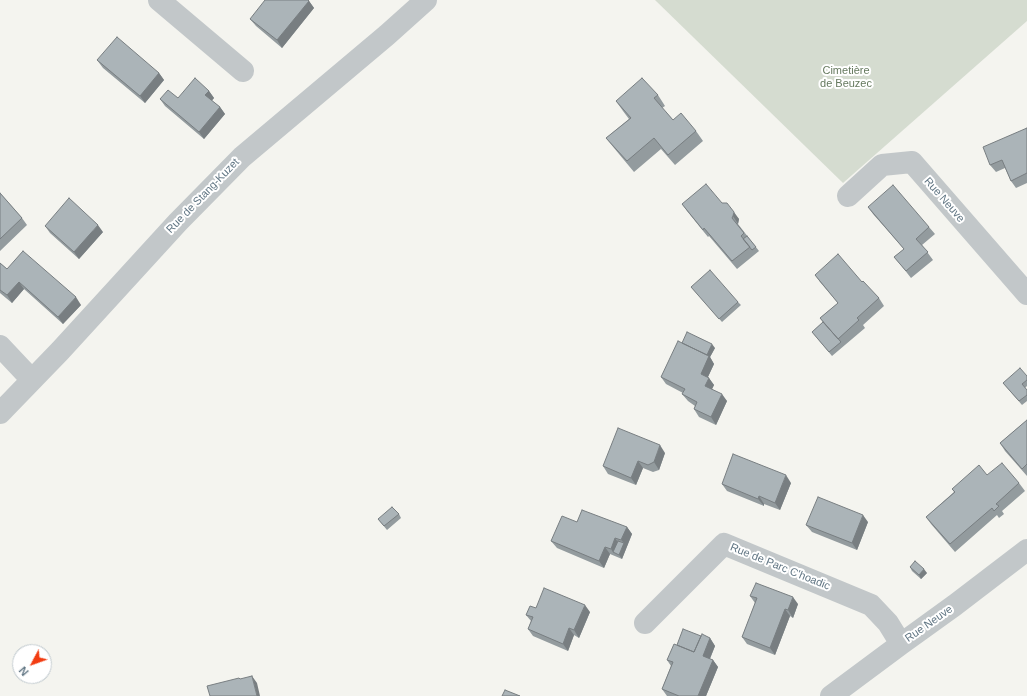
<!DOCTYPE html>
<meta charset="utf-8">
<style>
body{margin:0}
#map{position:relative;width:1027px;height:696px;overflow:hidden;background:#f4f4ef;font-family:Helvetica,sans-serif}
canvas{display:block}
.north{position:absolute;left:12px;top:644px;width:40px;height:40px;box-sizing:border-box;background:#fff;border:1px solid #bfc8cd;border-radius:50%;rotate:229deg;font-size:11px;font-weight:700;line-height:16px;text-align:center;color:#607583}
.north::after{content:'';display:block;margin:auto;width:14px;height:18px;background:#f23c11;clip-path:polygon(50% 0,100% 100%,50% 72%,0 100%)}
</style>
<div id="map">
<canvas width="1027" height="696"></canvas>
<div class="north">N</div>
</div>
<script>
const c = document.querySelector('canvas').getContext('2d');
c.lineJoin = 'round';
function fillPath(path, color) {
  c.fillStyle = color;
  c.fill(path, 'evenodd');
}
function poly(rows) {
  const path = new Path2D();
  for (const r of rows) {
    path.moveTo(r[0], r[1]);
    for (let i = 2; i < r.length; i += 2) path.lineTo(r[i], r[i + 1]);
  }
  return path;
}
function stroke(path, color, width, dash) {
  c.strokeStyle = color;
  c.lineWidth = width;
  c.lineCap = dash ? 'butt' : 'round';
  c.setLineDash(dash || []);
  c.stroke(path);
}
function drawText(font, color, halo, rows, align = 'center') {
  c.font = font + ' Helvetica,sans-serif';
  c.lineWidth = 4;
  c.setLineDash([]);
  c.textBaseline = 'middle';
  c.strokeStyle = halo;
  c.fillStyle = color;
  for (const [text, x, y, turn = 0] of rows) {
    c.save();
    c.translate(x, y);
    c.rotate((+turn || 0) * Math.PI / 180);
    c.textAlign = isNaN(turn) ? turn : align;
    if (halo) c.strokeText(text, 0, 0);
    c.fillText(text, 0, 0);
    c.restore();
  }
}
const green = poly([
 [655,0,1027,0,1027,21,843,183]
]);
const street = poly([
 [159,0,243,71],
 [848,196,882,165,912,162,1027,294],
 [0,346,32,380],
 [0,413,60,351,178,222,242,157,387,35,426,0],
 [645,623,724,544,871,605,888,623,901,644],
 [831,696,901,644,955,605,1027,550]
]);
const wall = poly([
 [309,1,314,8,282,48,256,26,250,19],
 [97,60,159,73,164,80,145,103,103,68],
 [209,91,214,98,212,101,220,107,225,114,204,139,165,106,160,99,178,98],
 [658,95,665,106,662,108,673,120,696,131,703,141,675,165,661,149,634,172,614,148,606,138,629,119,623,111,616,101],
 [1027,128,1027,183,1016,188,1011,181,1005,168,996,172,990,165],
 [0,193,22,218,27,225,0,251],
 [722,203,739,219,738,224,759,251,737,269,709,236,708,237,687,211,682,204],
 [868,207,929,227,935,234,922,245,933,260,911,278,900,264,894,257,904,249,873,214],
 [45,226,103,232,79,259,50,233],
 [0,263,7,269,81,305,63,324,24,289,12,303,0,293],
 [815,275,862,282,879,298,884,306,863,325,865,328,832,356,812,332,823,322,820,318,838,303,820,282],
 [691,287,738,302,741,305,722,322],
 [682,343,715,348,710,357,714,364,708,377,714,385,712,389,727,401,716,425,699,417,694,409,695,406,688,401,682,394,683,393,666,384,661,377],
 [1027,376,1027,386,1025,388,1027,390,1027,401,1022,405,1003,383],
 [1027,420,1027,476,1005,451,1000,443],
 [665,453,659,470,653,472,643,468,636,485,608,474,603,466],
 [987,475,1019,483,1025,491,1002,511,1004,514,999,518,997,515,955,552,931,524,926,517,954,492,952,489],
 [791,483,780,510,764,504,764,506,727,491,722,484],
 [399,514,401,518,387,530,378,519],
 [577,522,627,527,632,534,622,559,610,554,604,568,557,548,551,541],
 [868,522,857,550,812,532,806,525],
 [910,567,927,573,921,579,912,571],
 [750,596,798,604,793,618,790,616,775,655,747,644,742,637,755,603],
 [536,608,590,612,579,638,574,635,568,651,533,636,528,629,531,621,526,615],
 [701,636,710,638,715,646,710,659,713,660,718,667,706,696,667,696,662,689,671,666,667,660,677,645]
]);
const shadedWall = poly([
 [309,1,314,8,282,48,277,40],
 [159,73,164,80,145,103,140,96],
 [209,91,214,98,210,102,205,95],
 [220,107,225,114,204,139,199,132],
 [734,212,739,219,738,224,733,216],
 [98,225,103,232,79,259,74,252],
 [19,282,24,289,12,303,7,295],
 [76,297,81,305,63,324,58,317],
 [712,344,715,348,710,357,714,364,706,381,701,374,706,357],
 [709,378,714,385,710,393,705,386],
 [722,394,727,401,716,425,711,417],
 [660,445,665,453,659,470,654,462],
 [638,461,643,468,636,485,631,478],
 [786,475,791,483,780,510,775,503],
 [759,496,764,504,764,506,758,499],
 [863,515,868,522,857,550,852,543],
 [627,527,632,534,622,559,619,555,624,543,621,540],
 [615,538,620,545,613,552,611,549],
 [605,547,610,554,604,568,599,561],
 [924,569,927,573,921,579,919,575],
 [793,597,798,604,793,618,788,610],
 [585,605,590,612,579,638,574,630],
 [785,609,790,616,775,655,770,648],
 [569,628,574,635,568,651,563,644],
 [710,638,715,646,708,663,703,656],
 [713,660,718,667,706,696,698,696],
 [252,676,257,683,260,696,257,696]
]);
const building = poly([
 [265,0,308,0,309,1,277,40,250,19,265,0],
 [117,37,159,73,140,96,97,60,117,37],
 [195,78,209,91,205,95,220,107,199,132,160,99,168,90,178,98,195,78],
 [642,78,658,95,654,98,673,120,681,113,696,131,668,155,654,138,627,161,606,138,631,118,616,101,642,78],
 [1027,128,1027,173,1011,181,1002,160,990,165,983,147,1027,128],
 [706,184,722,203,727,203,734,212,733,216,732,218,744,233,741,236,750,247,732,261,704,228,703,230,682,204,706,184],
 [893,185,929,227,916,239,928,252,906,271,894,257,904,249,868,207,893,185],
 [0,193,22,218,0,239,0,193],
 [69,198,98,225,74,252,45,226,69,198],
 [747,236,756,247,752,250,743,239,747,236],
 [23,251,76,297,58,317,19,282,7,295,0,290,0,263,7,269,23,251],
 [838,254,862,282,863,281,879,298,857,318,859,320,838,339,820,318,838,303,815,275,838,254],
 [710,270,738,302,719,319,691,287,710,270],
 [823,322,841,342,829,352,812,332,823,322],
 [687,332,712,344,707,355,682,343,687,332],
 [678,341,709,356,701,374,709,378,705,386,722,394,711,417,694,409,697,402,682,394,685,389,661,377,678,341],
 [1020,368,1027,376,1027,380,1022,384,1027,390,1027,395,1019,401,1003,383,1020,368],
 [1027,420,1027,464,1022,469,1000,443,1027,420],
 [618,428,660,445,654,462,648,465,638,461,631,478,603,466,618,428],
 [733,454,786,475,775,503,759,496,758,499,722,484,733,454],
 [1002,463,1019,483,996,504,999,506,994,511,992,508,950,544,926,517,955,492,952,489,979,465,987,475,1002,463],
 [818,497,863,515,852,543,806,525,818,497],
 [392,507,399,514,384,526,378,519,392,507],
 [582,510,627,527,621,540,615,538,611,549,605,547,599,561,551,541,562,516,577,522,582,510],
 [618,541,624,543,619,555,613,552,618,541],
 [915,561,924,569,919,575,910,567,915,561],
 [756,583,793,597,788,610,785,609,770,648,742,637,757,598,750,596,756,583],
 [544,588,585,605,574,630,569,628,563,644,528,629,533,617,526,615,530,606,536,608,544,588],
 [683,629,701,636,694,652,677,645,683,629],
 [702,634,710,638,703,656,713,660,698,696,679,696,662,689,673,662,667,660,674,644,694,652,702,634],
 [252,676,257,696,210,696,207,686,239,678,240,679,252,676],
 [505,690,520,696,502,696,505,690]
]);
const parkNames = [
 ["Cimetière",846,71],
 ["de Beuzec",846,84]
];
const streetNames = [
 ["Rue de Stang-Kuzet",203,196,-46],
 ["Rue Neuve",944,200,49],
 ["Rue de Parc C'hoadic",780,567,22],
 ["Rue Neuve",929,624,-35]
];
fillPath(green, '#d5dcd0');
stroke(street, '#c2c7c9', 22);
fillPath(wall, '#939b9e');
fillPath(shadedWall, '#787e81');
fillPath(building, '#abb4b8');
stroke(building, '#787e81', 1);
drawText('11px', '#667a5f', '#fff', parkNames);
drawText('11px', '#607583', '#fff', streetNames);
</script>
